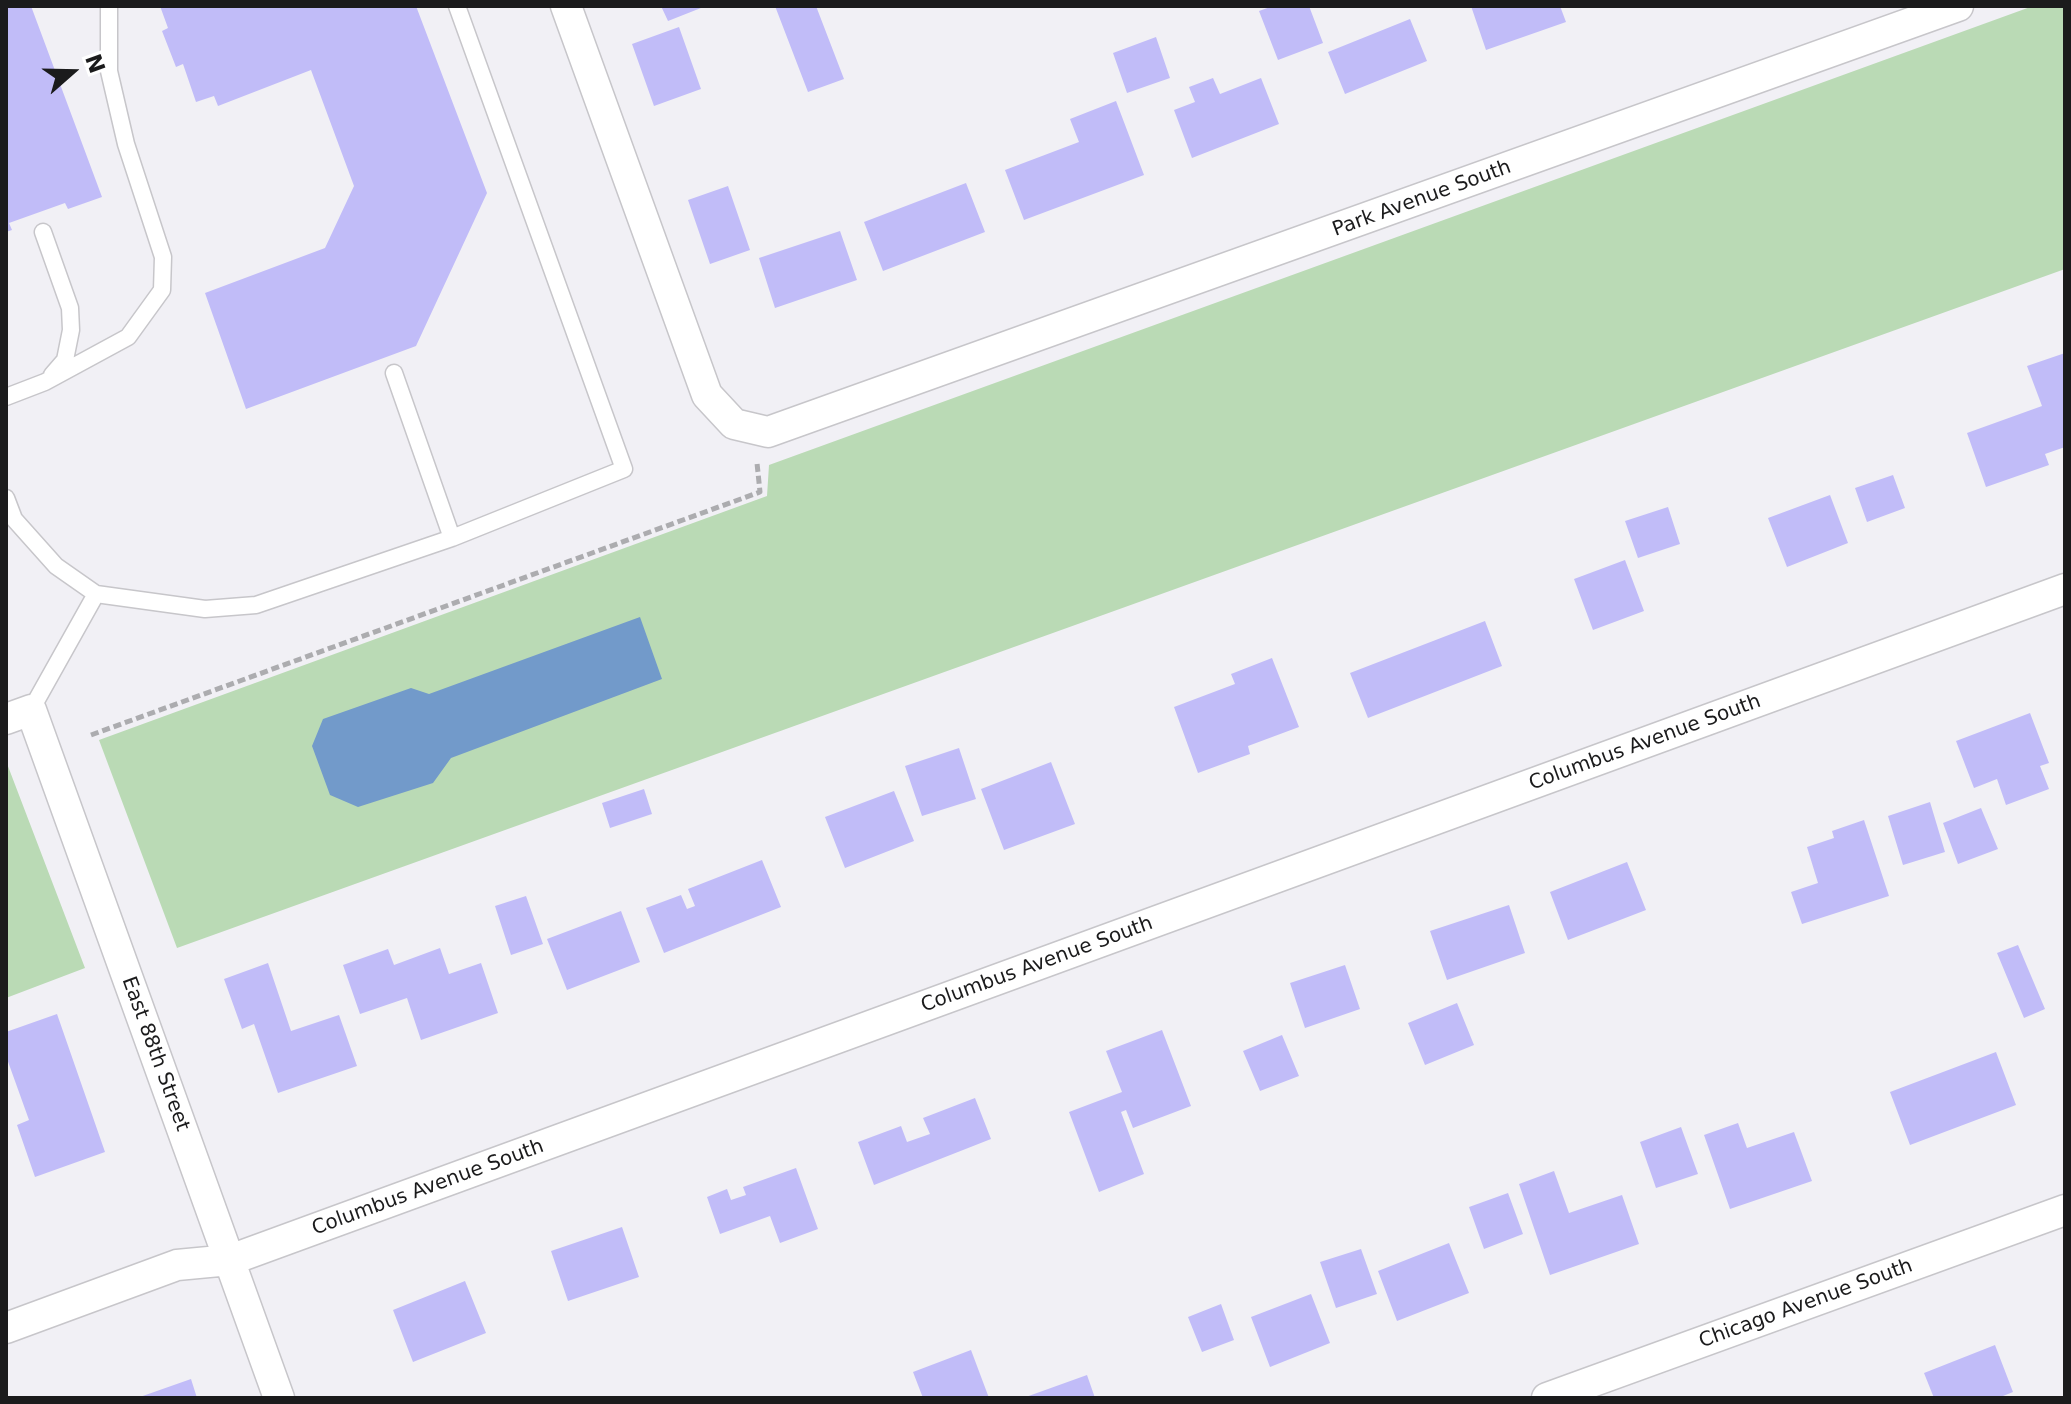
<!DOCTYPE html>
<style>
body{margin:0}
#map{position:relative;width:2071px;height:1404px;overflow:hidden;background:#f1f0f5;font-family:"DejaVu Sans",sans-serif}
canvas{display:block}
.frame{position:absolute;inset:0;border:8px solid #1b1b1c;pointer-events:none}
.north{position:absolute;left:32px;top:32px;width:80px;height:80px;-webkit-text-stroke:6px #fff;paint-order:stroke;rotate:70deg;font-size:22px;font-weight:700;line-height:32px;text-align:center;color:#1b1b1c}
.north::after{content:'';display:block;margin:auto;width:28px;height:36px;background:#1b1b1c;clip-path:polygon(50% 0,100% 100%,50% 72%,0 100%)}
</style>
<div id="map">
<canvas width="2071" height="1404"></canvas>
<div class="frame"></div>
<div class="north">N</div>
</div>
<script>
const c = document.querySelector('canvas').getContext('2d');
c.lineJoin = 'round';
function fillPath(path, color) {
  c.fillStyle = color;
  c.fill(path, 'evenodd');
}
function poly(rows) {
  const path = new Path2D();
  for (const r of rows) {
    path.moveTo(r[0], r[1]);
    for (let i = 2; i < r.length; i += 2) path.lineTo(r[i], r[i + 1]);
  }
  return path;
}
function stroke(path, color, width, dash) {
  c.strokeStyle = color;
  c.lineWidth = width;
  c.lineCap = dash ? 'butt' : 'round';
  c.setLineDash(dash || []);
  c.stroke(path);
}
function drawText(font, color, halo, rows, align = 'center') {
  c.font = font + ' "DejaVu Sans",sans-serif';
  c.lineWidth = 7;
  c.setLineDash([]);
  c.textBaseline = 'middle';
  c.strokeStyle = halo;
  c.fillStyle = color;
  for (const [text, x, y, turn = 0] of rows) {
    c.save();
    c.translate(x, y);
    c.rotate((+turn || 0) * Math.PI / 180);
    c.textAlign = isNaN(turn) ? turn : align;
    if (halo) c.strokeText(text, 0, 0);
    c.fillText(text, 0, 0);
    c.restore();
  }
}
const green = poly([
 [2033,6,2065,6,2065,269,177,948,99,740,767,496,769,465],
 [6,761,85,968,6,998]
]);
const water = poly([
 [640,617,662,679,451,758,433,783,358,807,330,795,312,746,323,719,411,688,429,694]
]);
const building = poly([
 [6,6,31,6,102,197,68,209,65,203,9,223,12,230,6,232],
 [160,6,416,6,487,193,416,346,246,409,205,293,325,248,354,186,311,70,218,106,214,96,196,102,183,64,176,67,162,31,168,28],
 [661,6,706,6,668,21],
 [775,6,816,6,844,79,808,92],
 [1273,6,1309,6,1323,43,1278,60,1259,11],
 [1471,6,1560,6,1566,22,1486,50],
 [1410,19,1427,61,1345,94,1328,52],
 [679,27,701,89,654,106,632,44],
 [1156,37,1170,78,1127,93,1113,53],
 [1213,78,1220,94,1261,78,1279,124,1192,158,1174,110,1195,102,1189,87],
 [1116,101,1144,175,1024,220,1005,170,1079,142,1070,119],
 [966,183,985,232,883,271,864,222],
 [728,186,750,250,710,264,688,200],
 [840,231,857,280,775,308,759,258],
 [2065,353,2065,447,2045,454,2049,465,1986,487,1967,433,2042,406,2027,366],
 [1893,475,1905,508,1867,522,1855,488],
 [1830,495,1848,543,1787,567,1768,518],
 [1668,507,1680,544,1638,558,1625,521],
 [1625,560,1644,611,1593,630,1574,579],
 [1485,621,1502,666,1368,718,1350,673],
 [1272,658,1299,727,1248,746,1250,754,1198,773,1174,707,1235,684,1231,674],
 [2030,713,2049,763,2040,766,2049,789,2006,805,1997,779,1974,788,1956,741],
 [959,748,976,799,922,816,905,766],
 [1051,762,1075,824,1004,850,981,789],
 [644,789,652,814,610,828,602,803],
 [894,791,914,841,845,868,825,817],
 [1930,802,1945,852,1903,865,1888,816],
 [1981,808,1998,849,1958,864,1943,823],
 [1864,820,1889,896,1802,924,1791,892,1818,883,1807,847,1834,838,1832,831],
 [762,860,781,907,664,953,646,908,681,895,687,909,695,906,688,889],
 [1627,862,1646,910,1568,940,1550,892],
 [526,896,543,944,511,955,495,906],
 [1509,905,1525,953,1447,980,1430,931],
 [621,911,640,962,567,990,547,939],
 [2018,945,2045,1009,2024,1018,1997,953],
 [440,948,449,974,481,963,498,1013,421,1040,407,998,360,1014,343,965,388,949,394,965],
 [268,963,291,1031,339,1015,357,1066,278,1093,254,1024,242,1029,224,979],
 [1345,965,1360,1009,1305,1028,1290,983],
 [1457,1003,1474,1045,1425,1065,1408,1023],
 [57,1014,105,1152,35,1177,17,1125,29,1120,6,1056,6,1032],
 [1162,1030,1191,1106,1133,1128,1126,1110,1121,1112,1144,1174,1099,1192,1069,1112,1122,1092,1106,1051],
 [1282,1035,1299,1076,1260,1091,1243,1051],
 [1996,1052,2016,1105,1910,1145,1890,1092],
 [975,1098,991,1139,874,1185,858,1142,901,1126,907,1142,930,1134,923,1118],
 [1738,1123,1747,1148,1794,1132,1812,1181,1730,1209,1704,1135],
 [1681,1127,1698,1174,1656,1188,1640,1142],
 [796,1168,818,1229,780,1243,770,1216,720,1234,707,1197,727,1189,731,1200,746,1195,743,1187],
 [1554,1171,1569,1213,1622,1195,1639,1244,1550,1275,1519,1184],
 [1508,1193,1523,1234,1484,1249,1469,1207],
 [622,1227,639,1277,568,1301,551,1251],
 [1449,1243,1469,1293,1397,1321,1378,1271],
 [1361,1249,1377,1294,1336,1308,1320,1262],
 [465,1281,486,1333,413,1362,393,1310],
 [1311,1294,1330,1343,1270,1367,1251,1317],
 [1221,1304,1234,1340,1202,1352,1188,1317],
 [1995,1345,2013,1392,1998,1398,1934,1398,1924,1373],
 [971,1350,989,1398,923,1398,913,1372],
 [1087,1375,1095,1398,1023,1398],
 [191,1379,197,1398,137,1398]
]);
const path = poly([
 [91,735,760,492,757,463]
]);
const service = poly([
 [43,232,70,308,71,330,65,360,52,375],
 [394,373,452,538],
 [6,397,45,382,128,337,162,290,163,257,126,144,109,71,109,6],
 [6,498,14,519,56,566,96,594,31,710],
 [96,594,205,609,256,605,452,538,624,469,457,6]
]);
const minor = poly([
 [566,6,707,395,734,424,768,432,1958,6],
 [6,719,31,710,279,1398],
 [6,1328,177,1265,230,1260,2065,589],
 [1547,1398,2065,1210]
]);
const streetNames = [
 ["Park Avenue South",1422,199,-20],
 ["Columbus Avenue South",1645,743,-20],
 ["Columbus Avenue South",1037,965,-20],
 ["East 88th Street",155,1054,70],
 ["Columbus Avenue South",428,1188,-20],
 ["Chicago Avenue South",1806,1304,-20]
];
fillPath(green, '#badab5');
fillPath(water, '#729aca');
fillPath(building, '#c1bcf8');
stroke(service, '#c7c6ca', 19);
stroke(minor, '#c7c6ca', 33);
stroke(path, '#acacaf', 5, [8, 4]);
stroke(service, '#fff', 16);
stroke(minor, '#fff', 30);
drawText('20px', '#1b1b1c', '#fff', streetNames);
</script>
